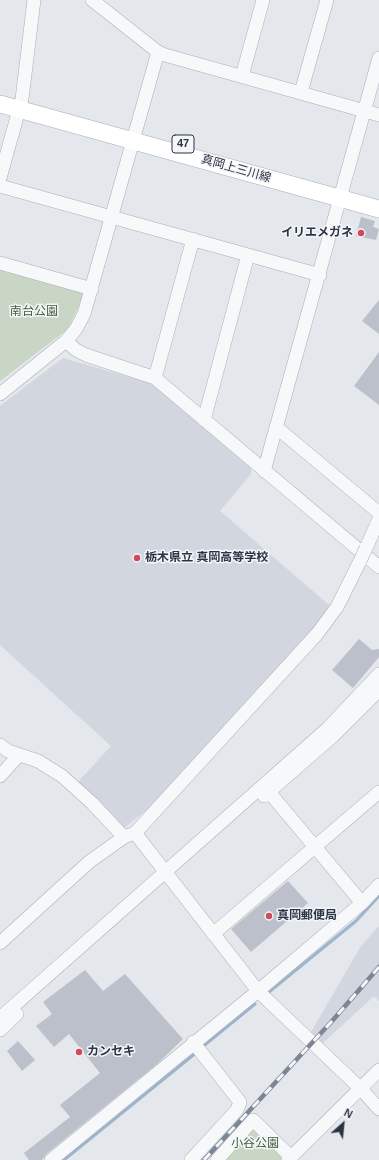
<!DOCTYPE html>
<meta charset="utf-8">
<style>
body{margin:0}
#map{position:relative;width:379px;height:1160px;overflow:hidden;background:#e4e7ec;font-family:Arial,sans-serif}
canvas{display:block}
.north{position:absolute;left:323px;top:1104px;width:40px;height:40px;-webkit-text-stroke:3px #f4f6f9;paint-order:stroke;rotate:27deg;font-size:11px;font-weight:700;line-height:16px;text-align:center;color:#2b3445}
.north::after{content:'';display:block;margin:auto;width:14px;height:18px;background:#2b3445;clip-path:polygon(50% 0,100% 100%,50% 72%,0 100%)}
</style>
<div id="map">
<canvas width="379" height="1160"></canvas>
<div class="north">N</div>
</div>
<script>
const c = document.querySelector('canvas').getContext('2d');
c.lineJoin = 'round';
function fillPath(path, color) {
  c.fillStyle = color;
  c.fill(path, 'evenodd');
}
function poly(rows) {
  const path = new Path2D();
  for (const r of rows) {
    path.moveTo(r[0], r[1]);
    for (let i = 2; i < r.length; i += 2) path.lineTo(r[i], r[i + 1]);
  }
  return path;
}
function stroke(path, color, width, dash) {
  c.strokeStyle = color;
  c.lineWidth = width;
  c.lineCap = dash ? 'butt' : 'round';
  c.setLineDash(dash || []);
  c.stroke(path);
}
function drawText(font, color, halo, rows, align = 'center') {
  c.font = font + ' Arial,"Noto Sans JP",sans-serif';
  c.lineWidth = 3;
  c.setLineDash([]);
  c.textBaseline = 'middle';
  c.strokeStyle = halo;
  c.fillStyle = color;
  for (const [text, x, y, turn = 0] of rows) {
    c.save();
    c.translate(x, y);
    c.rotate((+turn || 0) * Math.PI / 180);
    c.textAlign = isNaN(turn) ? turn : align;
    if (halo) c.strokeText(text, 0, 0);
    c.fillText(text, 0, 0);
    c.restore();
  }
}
const built = poly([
 [63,358,153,384,251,468,251,474,220,511,329,605,314,630,149,808,124,828,78,782,111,746,0,645,0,406],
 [379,926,379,1001,374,996,323,1043,311,1032,361,946]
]);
const green = poly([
 [0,267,81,289,84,295,68,329,0,381],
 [253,1120,288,1160,217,1160]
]);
const stream = poly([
 [269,992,356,921,379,896],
 [201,1048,255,1004],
 [64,1160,197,1052]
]);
const building = poly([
 [361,217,375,221,373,227,379,229,376,240,356,236],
 [379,300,379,334,362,321],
 [379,352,379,405,354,386],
 [359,639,372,650,379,649,379,657,353,688,332,670],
 [288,881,308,903,251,952,231,929],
 [85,970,103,991,125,974,183,1039,157,1064,46,1154,42,1160,29,1160,24,1153,70,1117,60,1105,100,1073,69,1034,54,1047,36,1026,52,1014,43,1002],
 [18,1041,35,1060,22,1071,7,1051]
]);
const minor = poly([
 [92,0,158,52,165,55,379,115],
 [242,76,263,0],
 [301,92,327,0],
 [0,178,22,99,34,0],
 [0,186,320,275],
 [0,263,92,289],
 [66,341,76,350,86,355,155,378,379,567],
 [155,378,193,239],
 [0,394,66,341,76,329,84,314,158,52],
 [204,420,248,255],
 [276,427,379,513],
 [264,471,379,58],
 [366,548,379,519],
 [0,745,8,751,38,761,62,776,92,803,124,837],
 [0,776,19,755],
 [269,792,362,903],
 [264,796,333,736,379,690],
 [135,833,258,991,361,1089,379,1109],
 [213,934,379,792],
 [0,943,89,862,124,837,135,833,317,634,337,607,360,561],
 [0,1018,328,728,379,674],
 [0,1030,17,1014],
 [51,1160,258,991,362,903,379,885],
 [191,1160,237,1110,240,1102,193,1042],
 [217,1160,253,1120,291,1157],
 [288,1160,379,1070]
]);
const major = poly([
 [0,104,379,209]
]);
const rail = poly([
 [204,1160,333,1020,379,967]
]);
const minorBridge = poly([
 [360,561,366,548]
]);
const markers = [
 [361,233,4,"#d1495b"],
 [137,558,4,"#d1495b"],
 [269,916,4,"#d1495b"],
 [79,1052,4,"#d1495b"]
];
const shields = [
 [183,144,22]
];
const shieldNames = [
 ["47",183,144]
];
const streetNames = [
 ["真岡上三川線",236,169,16]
];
const poiNames = [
 ["イリエメガネ",353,233,"right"],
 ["栃木県立 真岡高等学校",145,558],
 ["真岡郵便局",277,916],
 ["カンセキ",87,1052]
];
const parkNames = [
 ["南台公園",34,312],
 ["小谷公園",255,1144]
];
fillPath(built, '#d2d6de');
fillPath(green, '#c9d6c5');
stroke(stream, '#9fb4cc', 3);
fillPath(building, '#bbc0ca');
stroke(minor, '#a9aeb7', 14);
stroke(major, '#a3abb8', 18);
stroke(minor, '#f7f8fa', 13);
stroke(major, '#fff', 17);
stroke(rail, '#7d8696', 4.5);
stroke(rail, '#f4f6f9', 3, [9]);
stroke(minorBridge, '#a9aeb7', 14, []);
stroke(minorBridge, '#f7f8fa', 13);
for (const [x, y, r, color] of markers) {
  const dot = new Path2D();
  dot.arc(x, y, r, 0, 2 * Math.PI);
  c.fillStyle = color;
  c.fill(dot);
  stroke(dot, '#f4f6f9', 1.5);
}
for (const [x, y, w] of shields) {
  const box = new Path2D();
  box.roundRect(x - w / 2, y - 9, w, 18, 3);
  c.fillStyle = '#f4f6f9';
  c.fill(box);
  stroke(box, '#2b3445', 1);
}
drawText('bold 11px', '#2b3445', null, shieldNames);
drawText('12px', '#2b3445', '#f4f6f9', streetNames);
drawText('bold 12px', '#2b3445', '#f4f6f9', poiNames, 'left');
drawText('12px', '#3f6138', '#f4f6f9', parkNames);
</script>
